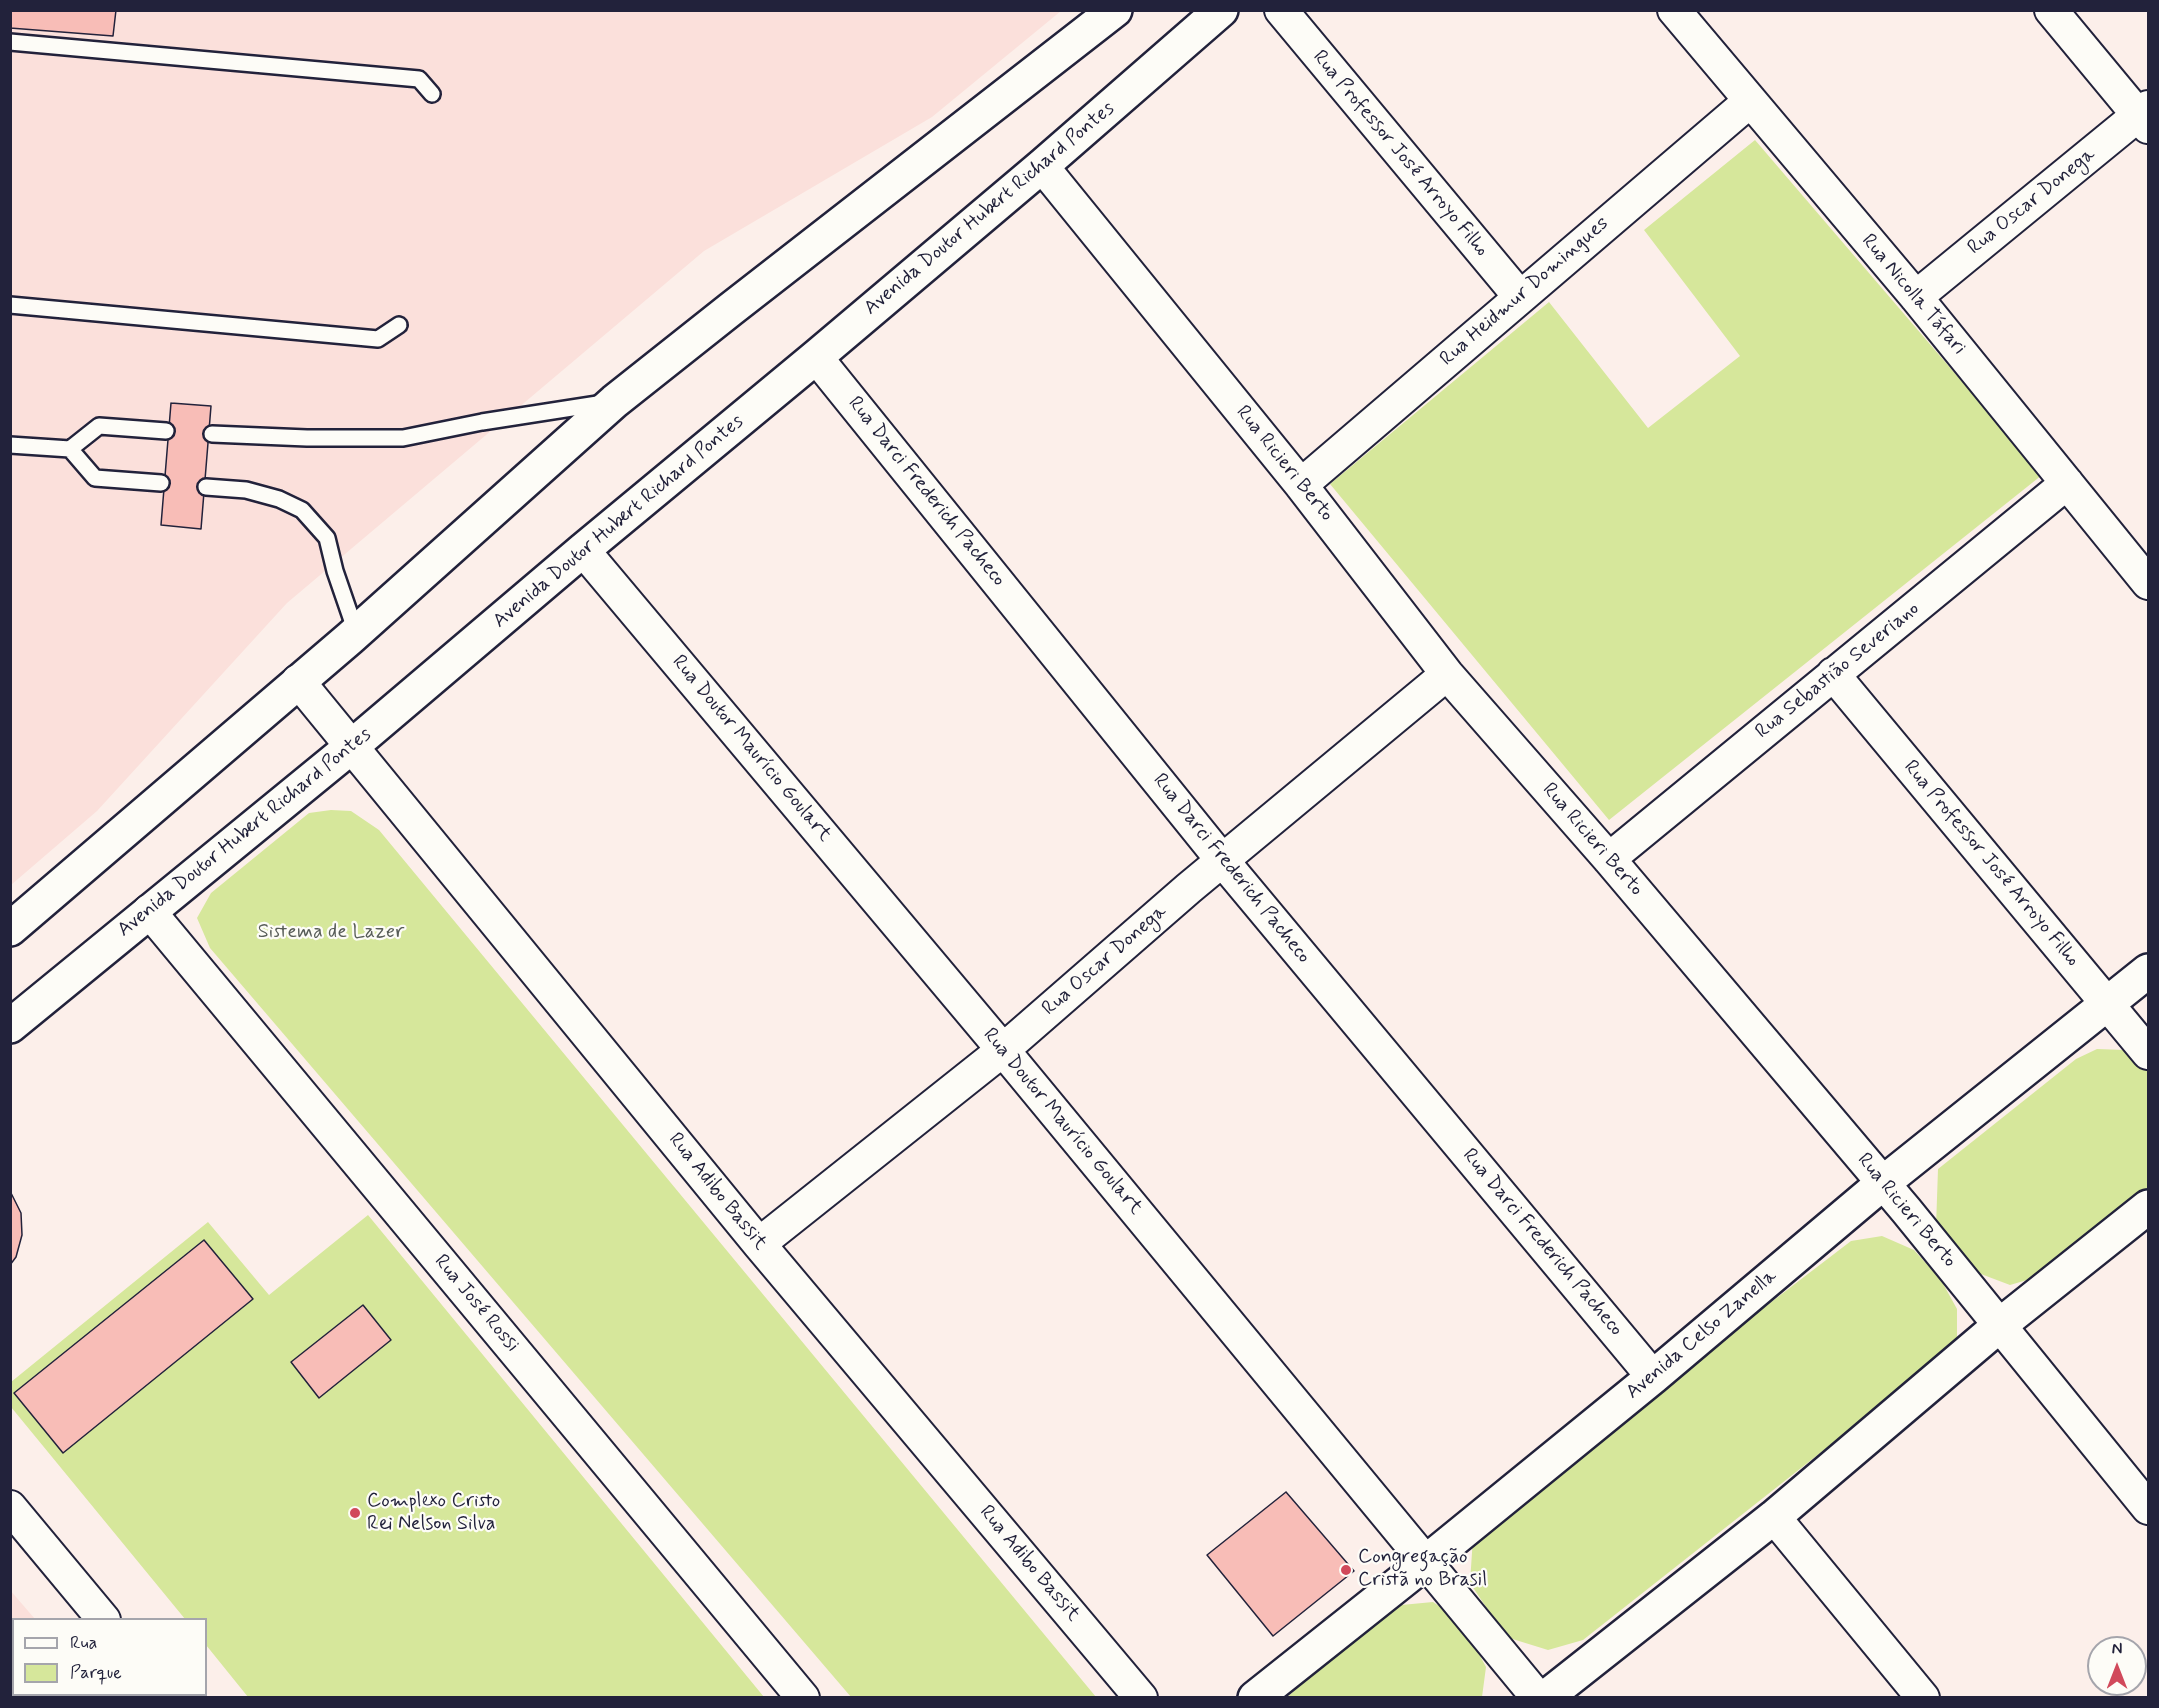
<!DOCTYPE html>
<meta charset="utf-8">
<style>
body{margin:0}
#map{position:relative;width:2159px;height:1708px;overflow:hidden;background:#fcefea;font-family:Mynerve,sans-serif}
canvas{display:block}
.frame{position:absolute;inset:0;border:12px solid #22223b;pointer-events:none}
.legend{position:absolute;left:12px;top:1618px;width:195px;height:78px;box-sizing:border-box;background:#fdfcf7;border:2px solid #a5a5ac;margin:0;padding:8px 10px;list-style:none;font-size:18px;color:#22223b}
.legend li{display:flex;align-items:center;gap:12px;height:30px}
.legend b{width:30px;border:2px solid #a5a5ac}
.north{position:absolute;left:2087px;top:1636px;width:60px;height:60px;box-sizing:border-box;background:#fdfcf7;border:2px solid #a5a5ac;border-radius:50%;rotate:0deg;font-size:16px;font-weight:700;line-height:24px;text-align:center;color:#22223b}
.north::after{content:'';display:block;margin:auto;width:21px;height:27px;background:#d1495b;clip-path:polygon(50% 0,100% 100%,50% 72%,0 100%)}
</style>
<div id="map">
<canvas width="2159" height="1708"></canvas>
<div class="frame"></div>
<ul class="legend">
<li><b style="height:8px;background:#fdfcf7"></b>Rua</li>
<li><b style="height:16px;background:#d6e79b"></b>Parque</li>
</ul>
<div class="north">N</div>
</div>
<script>
const c = document.querySelector('canvas').getContext('2d');
c.lineJoin = 'round';
function fillPath(path, color) {
  c.fillStyle = color;
  c.fill(path, 'evenodd');
}
function poly(rows) {
  const path = new Path2D();
  for (const r of rows) {
    path.moveTo(r[0], r[1]);
    for (let i = 2; i < r.length; i += 2) path.lineTo(r[i], r[i + 1]);
  }
  return path;
}
function stroke(path, color, width, dash) {
  c.strokeStyle = color;
  c.lineWidth = width;
  c.lineCap = dash ? 'butt' : 'round';
  c.setLineDash(dash || []);
  c.stroke(path);
}
function drawText(font, color, halo, rows, align = 'center') {
  c.font = font + ' Mynerve,sans-serif';
  c.lineWidth = 4.5;
  c.setLineDash([]);
  c.textBaseline = 'middle';
  c.strokeStyle = halo;
  c.fillStyle = color;
  for (const [text, x, y, turn = 0] of rows) {
    c.save();
    c.translate(x, y);
    c.rotate((+turn || 0) * Math.PI / 180);
    c.textAlign = isNaN(turn) ? turn : align;
    if (halo) c.strokeText(text, 0, 0);
    c.fillText(text, 0, 0);
    c.restore();
  }
}
const built = poly([
 [11,11,1061,11,932,117,704,251,287,603,97,811,11,885],
 [10,1590,35,1619,14,1620,14,1694,96,1694,99,1697,11,1697]
]);
const green = poly([
 [1755,140,2042,475,1609,820,1330,484,1549,302,1648,428,1740,356,1644,230],
 [331,810,351,811,379,830,1096,1697,851,1697,210,948,197,918,211,893,309,813],
 [2097,1049,2125,1050,2148,1066,2148,1190,2044,1275,2010,1285,1965,1268,1936,1227,1938,1169,2076,1059],
 [368,1215,764,1697,248,1697,206,1645,206,1620,185,1619,11,1407,11,1382,208,1222,269,1295],
 [1882,1236,1914,1250,1941,1280,1957,1309,1957,1345,1583,1640,1548,1650,1506,1637,1470,1583,1473,1537,1561,1463,1851,1241],
 [1433,1602,1461,1621,1486,1667,1482,1697,1286,1698,1391,1606]
]);
const building = poly([
 [10,10,116,10,113,36,10,28,10,10],
 [171,403,211,406,201,529,161,525,171,403],
 [10,1191,21,1213,22,1235,16,1257,10,1265,10,1191],
 [204,1240,253,1299,63,1453,14,1393,204,1240],
 [363,1305,391,1340,319,1398,291,1362,363,1305],
 [1286,1492,1354,1571,1273,1636,1207,1555,1286,1492]
]);
const service = poly([
 [10,42,419,79,432,94],
 [10,305,378,339,399,325],
 [212,434,307,438,403,438,482,422,604,403],
 [10,445,70,449,99,426,166,431],
 [70,449,95,478,161,483],
 [206,487,246,490,279,499,302,510,327,538,335,571,356,632]
]);
const minor = poly([
 [1281,10,1520,297],
 [1674,10,1916,297,2148,583],
 [2051,10,2148,127],
 [1042,166,1301,485,1447,674,1609,859,1906,1210,2148,1508],
 [1916,297,2148,107],
 [816,357,1222,860,1653,1377],
 [1301,485,1750,101],
 [583,550,1003,1050,1538,1698],
 [1833,674,2148,1053],
 [298,681,759,1244,1141,1698],
 [1609,859,2067,483],
 [149,911,803,1698],
 [759,1244,1003,1050,1189,888,1447,674],
 [10,1507,104,1620],
 [1774,1517,1923,1698],
 [167,1694,169,1698]
]);
const tertiary = poly([
 [1255,1698,1426,1562,1653,1377,1883,1183,2148,971],
 [1545,1698,1774,1517,2000,1325,2148,1207]
]);
const secondary = poly([
 [10,929,350,638,615,401,731,309,1115,10],
 [10,1026,351,747,583,550,816,357,1042,166,1221,10]
]);
const markers = [
 [355,1513,6,"#d1495b"],
 [1346,1570,6,"#d1495b"]
];
const streetNames = [
 ["Rua Professor José Arroyo Filho",1400,154,50],
 ["Rua Oscar Donega",2032,202,-39],
 ["Avenida Doutor Hubert Richard Pontes",990,209,-40],
 ["Rua Heidmur Domingues",1525,292,-41],
 ["Rua Nicolla Táfari",1913,295,50],
 ["Rua Ricieri Berto",1284,464,51],
 ["Rua Darci Frederich Pacheco",926,492,51],
 ["Avenida Doutor Hubert Richard Pontes",619,522,-40],
 ["Rua Sebastião Severiano",1838,671,-39],
 ["Rua Doutor Maurício Goulart",751,749,50],
 ["Avenida Doutor Hubert Richard Pontes",245,833,-39],
 ["Rua Ricieri Berto",1592,840,49],
 ["Rua Professor José Arroyo Filho",1991,864,50],
 ["Rua Darci Frederich Pacheco",1231,869,51],
 ["Rua Oscar Donega",1105,961,-41],
 ["Rua Doutor Maurício Goulart",1062,1122,50],
 ["Rua Adibo Bassit",717,1192,51],
 ["Rua Ricieri Berto",1906,1211,50],
 ["Rua Darci Frederich Pacheco",1542,1243,50],
 ["Rua José Rossi",476,1304,50],
 ["Avenida Celso Zanella",1702,1335,-40],
 ["Rua Adibo Bassit",1029,1564,50]
];
const parkNames = [
 ["Sistema de Lazer",331,933]
];
const poiNames = [
 ["Complexo Cristo",367,1502],
 ["Rei Nelson Silva",367,1525],
 ["Congregação",1358,1558],
 ["Cristã no Brasil",1358,1581]
];
fillPath(built, '#fbe0db');
fillPath(green, '#d6e79b');
fillPath(building, '#f8bdb7');
stroke(building, '#22223b', 1.5);
stroke(service, '#22223b', 20);
stroke(minor, '#22223b', 36);
stroke(tertiary, '#22223b', 38);
stroke(secondary, '#22223b', 38);
stroke(service, '#fdfcf7', 15);
stroke(minor, '#fdfcf7', 32);
stroke(tertiary, '#fdfcf7', 33);
stroke(secondary, '#fdfcf7', 33);
for (const [x, y, r, color] of markers) {
  const dot = new Path2D();
  dot.arc(x, y, r, 0, 2 * Math.PI);
  c.fillStyle = color;
  c.fill(dot);
  stroke(dot, '#fdfcf7', 2);
}
drawText('20px', '#22223b', '#fdfcf7', streetNames);
drawText('20px', '#585d58', '#fdfcf7', parkNames);
drawText('20px', '#22223b', '#fdfcf7', poiNames, 'left');
</script>
